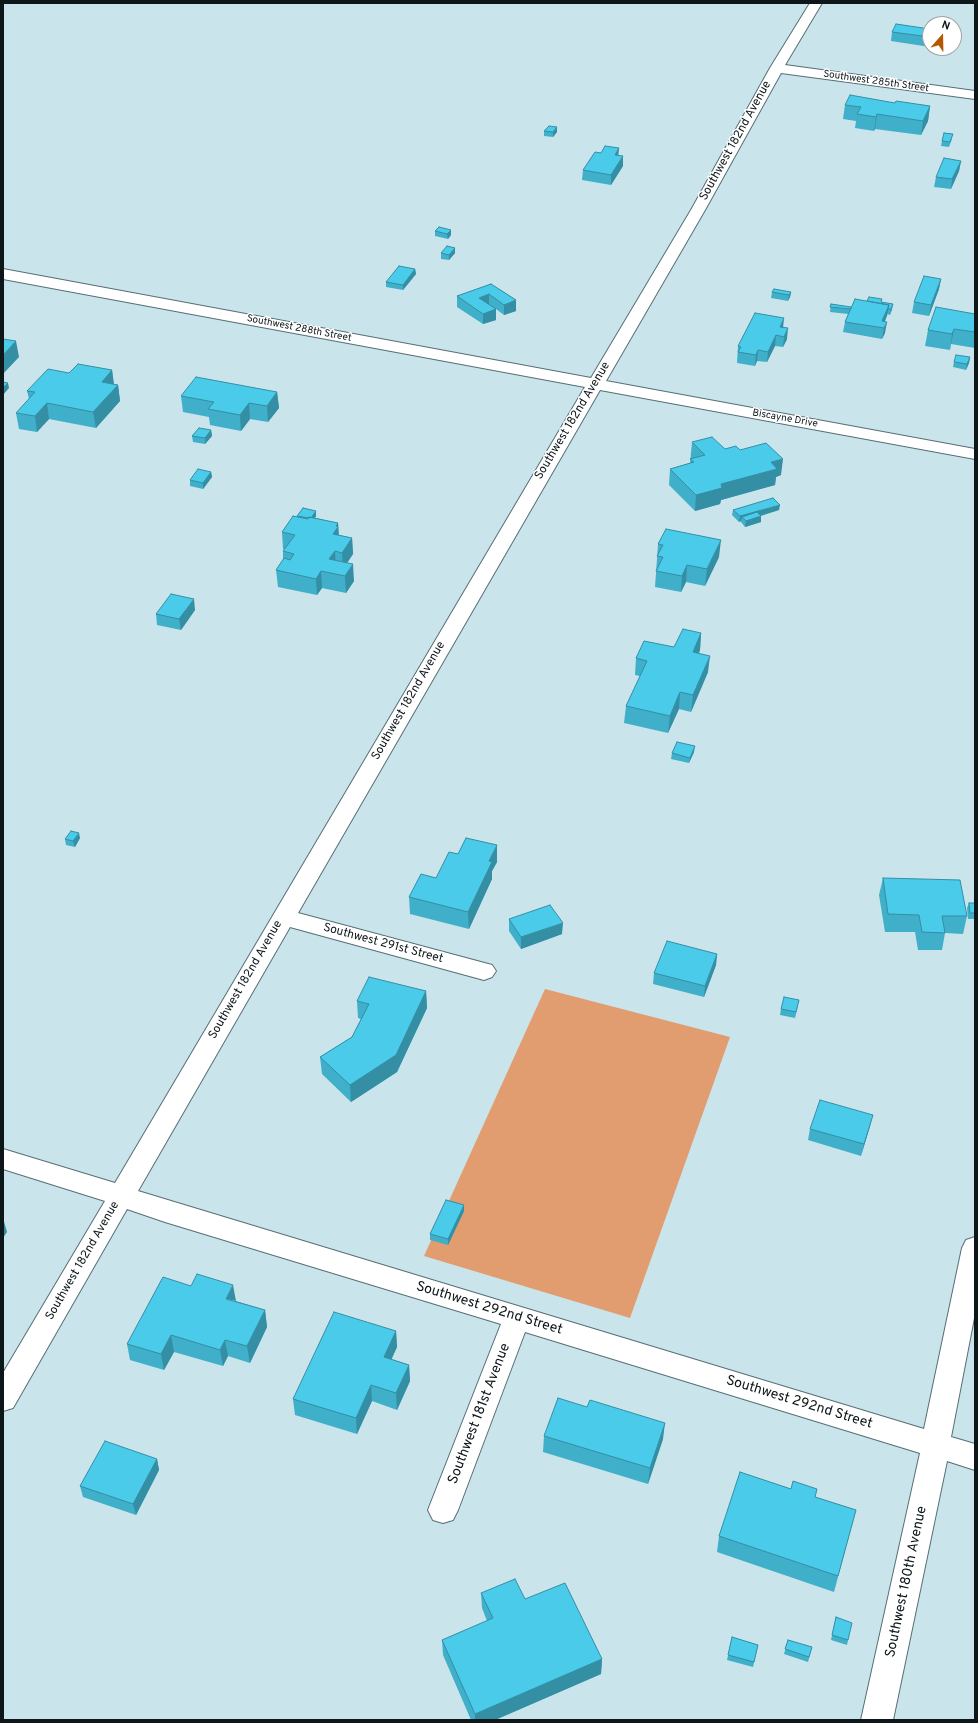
<!DOCTYPE html>
<style>
body{margin:0}
#map{position:relative;width:978px;height:1723px;overflow:hidden;background:#cae4eb;font-family:Overpass,sans-serif}
canvas{display:block}
.frame{position:absolute;inset:0;border:4px solid #0d1619;pointer-events:none}
.north{position:absolute;left:922px;top:16px;width:40px;height:40px;box-sizing:border-box;background:#fff;border:1px solid #9ea2a3;border-radius:50%;rotate:20deg;font-size:11px;font-weight:700;line-height:16px;text-align:center;color:#0d1619}
.north::after{content:'';display:block;margin:auto;width:14px;height:18px;background:#b55900;clip-path:polygon(50% 0,100% 100%,50% 72%,0 100%)}
</style>
<div id="map">
<canvas width="978" height="1723"></canvas>
<div class="frame"></div>
<div class="north">N</div>
</div>
<script>
const c = document.querySelector('canvas').getContext('2d');
c.lineJoin = 'round';
function fillPath(path, color) {
  c.fillStyle = color;
  c.fill(path, 'evenodd');
}
function poly(rows) {
  const path = new Path2D();
  for (const r of rows) {
    path.moveTo(r[0], r[1]);
    for (let i = 2; i < r.length; i += 2) path.lineTo(r[i], r[i + 1]);
  }
  return path;
}
function stroke(path, color, width, dash) {
  c.strokeStyle = color;
  c.lineWidth = width;
  c.lineCap = dash ? 'butt' : 'round';
  c.setLineDash(dash || []);
  c.stroke(path);
}
function drawText(font, color, halo, rows, align = 'center') {
  c.font = font + ' Overpass,sans-serif';
  c.lineWidth = 3;
  c.setLineDash([]);
  c.textBaseline = 'middle';
  c.strokeStyle = halo;
  c.fillStyle = color;
  for (const [text, x, y, turn = 0] of rows) {
    c.save();
    c.translate(x, y);
    c.rotate((+turn || 0) * Math.PI / 180);
    c.textAlign = isNaN(turn) ? turn : align;
    if (halo) c.strokeText(text, 0, 0);
    c.fillText(text, 0, 0);
    c.restore();
  }
}
const green = poly([
 [545,989,730,1037,630,1318,424,1256]
]);
const minor = poly([
 [810,3,822,3,785,65,975,91,975,99,781,73,705,210,606,381,975,449,975,459,600,390,298,913,492,965,496,971,492,977,484,980,290,927,138,1191,924,1429,962,1248,966,1240,975,1237,975,1313,951,1437,975,1444,975,1470,947,1461,893,1720,861,1720,920,1453,525,1332,458,1510,453,1520,443,1523,433,1520,428,1510,501,1324,165,1222,127,1209,13,1408,3,1411,3,1373,105,1201,3,1169,3,1149,115,1183,585,387,3,279,3,269,591,378,691,210,770,68,810,3]
]);
const wall = poly([
 [930,28,930,47,891,41,892,32],
 [895,103,930,106,928,121,921,135,875,129,874,131,855,128,856,121,843,119,845,105],
 [557,127,557,132,553,137,544,136,544,131],
 [952,139,949,147,941,146,942,141],
 [619,148,618,155,623,166,611,185,582,180,583,170,601,153],
 [961,161,959,171,951,189,934,187,936,177],
 [451,230,451,235,448,239,435,236,435,231],
 [455,248,455,253,449,260,441,259,441,253],
 [415,269,416,274,403,290,386,287,386,282],
 [941,279,939,289,929,316,912,313,914,302],
 [491,284,516,300,516,311,504,315,496,309,496,320,483,324,457,307,457,296],
 [772,292,791,292,790,297,788,301,771,298],
 [882,299,881,302,893,304,892,309,890,315,887,314,885,321,885,333,882,339,843,332,845,322,848,314,830,312,831,304,851,307,867,301],
 [975,314,975,348,951,344,950,350,925,346,928,330],
 [783,327,787,339,783,347,775,346,767,362,757,361,755,366,737,363,738,346],
 [970,357,969,363,966,370,953,367,954,362],
 [112,370,114,384,118,385,120,401,96,428,49,419,37,432,19,429,16,413,29,399,27,391,69,373],
 [277,392,279,408,268,422,250,419,241,431,210,425,209,417,183,412,181,396],
 [211,430,212,436,205,444,193,442,192,436],
 [692,442,725,449,740,450,781,475,776,477,775,485,721,500,720,504,695,511,669,485,670,469,690,463],
 [211,472,212,477,203,489,190,486,190,480],
 [733,510,779,510,761,516,761,522,745,527,741,522,741,521,739,522,732,515],
 [316,511,316,516,315,518,338,523,339,535,352,538,353,554,347,563,354,581,346,593,322,588,317,595,278,587,276,570,283,560,283,551,285,549,283,549,282,532,298,517,297,516],
 [658,544,719,557,705,586,686,582,681,592,655,587],
 [195,610,181,630,157,625,156,614],
 [701,633,700,650,699,653,708,672,691,712,679,709,668,733,624,723,626,706,640,676,635,675,636,658,674,647],
 [694,752,689,763,671,759,672,753],
 [80,838,75,847,66,845,65,839],
 [458,854,497,862,492,871,492,879,469,929,410,914,409,897,436,878],
 [883,878,967,916,963,934,945,933,942,950,918,950,915,932,885,932,879,895],
 [969,903,975,903,975,919,968,919,967,908],
 [509,919,562,934,521,949,509,931],
 [717,954,716,965,704,997,653,984,654,973],
 [426,991,427,1008,397,1072,351,1102,322,1074,320,1057,352,1037,361,1019,358,1018,357,1001],
 [798,1006,795,1018,780,1015,781,1009],
 [870,1126,861,1156,808,1140,810,1129],
 [464,1205,464,1211,448,1245,430,1240,430,1234],
 [236,1301,265,1310,267,1327,250,1363,228,1356,223,1366,174,1352,164,1370,130,1360,127,1344],
 [396,1331,397,1347,391,1359,409,1365,410,1381,397,1410,372,1401,357,1434,295,1415,293,1399],
 [544,1436,663,1439,648,1484,543,1452],
 [157,1459,159,1470,136,1515,83,1497,80,1486],
 [791,1489,856,1510,834,1592,717,1552,719,1536],
 [481,1593,525,1599,602,1659,601,1674,495,1720,471,1720,443,1655,442,1640,487,1621,482,1608],
 [836,1617,848,1640,847,1645,831,1640],
 [732,1637,758,1645,753,1667,727,1660],
 [788,1640,812,1647,808,1662,784,1654]
]);
const shadedWall = poly([
 [930,106,928,121,921,135,923,121],
 [877,114,875,129,874,131,876,117],
 [557,127,557,132,553,137,553,132],
 [619,148,618,158,615,155],
 [623,156,623,166,611,185,611,175],
 [961,161,959,171,951,189,952,179],
 [451,230,451,235,448,239,447,234],
 [455,248,455,253,449,260,449,255],
 [415,269,416,274,403,290,403,285],
 [941,279,939,289,929,316,931,305],
 [791,292,790,297,788,301,789,295],
 [489,294,489,305,479,298],
 [516,300,516,311,504,315,504,305],
 [893,304,892,309,890,315,891,309],
 [889,305,887,316,882,328,882,321],
 [496,309,496,320,483,324,483,314],
 [784,318,783,329,780,327],
 [887,322,885,333,882,339,884,328],
 [788,328,787,339,783,347,784,337],
 [954,329,951,344,950,350,952,334],
 [776,335,775,346,767,362,768,352],
 [16,341,19,357,3,374,3,355],
 [758,350,757,361,755,366,756,355],
 [970,357,969,363,966,370,967,364],
 [112,370,114,386,102,382],
 [8,383,9,388,3,395,3,388],
 [118,385,120,401,96,428,93,412],
 [277,392,279,408,268,422,267,406],
 [47,403,49,419,37,432,35,416],
 [249,403,250,419,241,431,240,415],
 [211,430,212,436,205,444,205,438],
 [783,459,781,475,776,477,775,485,721,500,720,504,695,511,696,495,771,462],
 [211,472,212,477,203,489,203,483],
 [780,505,779,510,745,520,742,517,741,521,739,522,740,516],
 [316,511,316,516,311,524,310,518],
 [761,516,761,522,745,527,746,521],
 [338,523,339,543,333,534],
 [352,538,353,554,343,569,342,553],
 [721,540,719,557,705,586,707,569],
 [335,551,336,568,329,559],
 [353,564,354,581,346,593,345,576],
 [687,565,686,582,681,592,682,576],
 [321,571,322,588,317,595,316,579],
 [194,599,195,610,181,630,179,619],
 [701,633,700,650,692,669,693,652],
 [710,656,708,672,691,712,693,695],
 [680,692,679,709,668,733,670,716],
 [695,746,694,752,689,763,690,758],
 [79,833,80,838,75,847,73,841],
 [497,845,497,862,492,871,492,879,469,929,468,912,489,861],
 [563,923,562,934,521,949,521,937],
 [717,954,716,965,704,997,705,986],
 [426,991,427,1008,397,1072,351,1102,350,1085],
 [873,1115,870,1126,861,1156,864,1144],
 [464,1205,464,1211,448,1245,448,1239],
 [3,1218,7,1232,3,1238],
 [233,1285,236,1301,226,1299],
 [265,1310,267,1327,250,1363,247,1346],
 [396,1331,397,1347,385,1374,384,1357],
 [171,1335,174,1352,164,1370,161,1354],
 [225,1340,228,1356,223,1366,220,1350],
 [409,1365,410,1381,397,1410,396,1393],
 [371,1385,372,1401,357,1434,356,1418],
 [665,1423,663,1439,648,1484,650,1468],
 [157,1459,159,1470,136,1515,133,1504],
 [602,1659,601,1674,495,1720,475,1720,475,1714]
]);
const building = poly([
 [896,24,930,29,930,37,892,32,896,24],
 [850,95,895,103,896,101,930,106,923,121,877,114,876,117,857,114,861,107,845,105,850,95],
 [549,126,557,127,553,132,544,131,549,126],
 [944,133,953,134,950,142,942,141,944,133],
 [605,146,619,148,615,155,623,156,611,175,583,170,595,152,601,153,605,146],
 [944,158,961,161,952,179,936,177,944,158],
 [439,227,451,230,447,234,435,231,439,227],
 [447,246,455,248,449,255,441,253,447,246],
 [399,266,415,269,403,285,386,282,399,266],
 [924,276,941,279,931,305,914,302,924,276],
 [491,284,516,300,504,305,489,294,479,298,496,309,483,314,457,296,491,284],
 [774,289,791,292,789,295,772,292,774,289],
 [869,297,882,299,881,302,893,304,891,309,888,309,889,305,867,301,869,297],
 [855,299,889,305,882,321,887,322,884,328,845,322,855,299],
 [831,304,851,307,850,309,830,307,831,304],
 [936,307,975,314,975,332,954,329,952,334,928,330,936,307],
 [755,313,784,318,780,327,788,328,784,337,776,335,768,352,758,350,756,355,738,352,741,347,738,346,755,313],
 [3,339,16,341,3,355,3,339],
 [956,355,970,357,967,364,954,362,956,355],
 [78,364,112,370,102,382,118,385,93,412,47,403,35,416,16,413,35,392,27,391,48,369,69,373,78,364],
 [196,377,277,392,267,406,249,403,240,415,208,409,214,402,181,396,196,377],
 [3,382,8,383,3,388,3,382],
 [199,428,211,430,205,438,192,436,199,428],
 [712,437,725,449,736,446,740,450,766,443,783,459,771,462,777,469,721,484,722,488,696,495,670,469,694,462,690,459,705,455,692,442,712,437],
 [198,469,211,472,203,483,190,480,198,469],
 [773,498,780,505,740,516,733,510,773,498],
 [303,508,316,511,311,518,309,517,309,518,297,516,303,508],
 [757,512,761,516,746,521,742,517,757,512],
 [293,516,308,519,309,517,338,523,336,526,338,527,333,534,352,538,342,553,335,551,329,559,353,564,345,576,321,571,316,579,276,570,284,558,290,560,294,554,283,551,295,535,282,532,293,516],
 [666,529,721,540,707,569,687,565,682,576,656,571,663,557,657,556,663,545,658,544,666,529],
 [171,594,194,599,179,619,156,614,171,594],
 [683,629,701,633,693,652,710,656,693,695,680,692,670,716,626,706,647,661,636,658,644,641,674,647,683,629],
 [677,742,695,746,690,758,672,753,677,742],
 [71,831,79,833,73,841,65,839,71,831],
 [466,838,497,845,489,861,492,862,468,912,409,897,421,874,436,878,449,852,458,854,466,838],
 [883,878,960,880,967,916,942,916,945,933,922,932,919,915,888,914,883,878],
 [969,903,975,903,975,913,970,913,969,903],
 [550,905,563,923,521,937,509,919,550,905],
 [667,941,717,954,705,986,654,973,667,941],
 [369,977,426,991,396,1055,350,1085,320,1057,352,1037,369,1004,357,1001,369,977],
 [784,997,799,1000,796,1012,781,1009,784,997],
 [820,1100,873,1115,864,1144,810,1129,820,1100],
 [446,1200,464,1205,448,1239,430,1234,446,1200],
 [197,1274,233,1285,226,1299,265,1310,247,1346,225,1340,220,1350,171,1335,161,1354,127,1344,163,1277,191,1286,197,1274],
 [334,1312,396,1331,384,1357,409,1365,396,1393,371,1385,356,1418,293,1399,334,1312],
 [558,1398,587,1407,590,1400,665,1423,650,1468,544,1436,558,1398],
 [105,1441,157,1459,133,1504,80,1486,105,1441],
 [740,1472,791,1489,793,1481,817,1489,815,1497,856,1510,838,1576,719,1536,740,1472],
 [515,1579,525,1599,565,1583,602,1659,475,1714,442,1640,493,1618,481,1593,515,1579],
 [836,1617,852,1623,848,1640,832,1635,836,1617],
 [732,1637,758,1645,754,1662,728,1655,732,1637],
 [788,1640,812,1647,809,1657,785,1649,788,1640]
]);
const farStreetnames = [
 ["Southwest 285th Street",876,82,8],
 ["Southwest 288th Street",299,329,11],
 ["Biscayne Drive",785,419,10]
];
const streetNames = [
 ["Southwest 182nd Avenue",736,141,-61],
 ["Southwest 182nd Avenue",573,421,-59],
 ["Southwest 182nd Avenue",409,701,-60],
 ["Southwest 291st Street",383,944,15],
 ["Southwest 182nd Avenue",246,980,-60],
 ["Southwest 182nd Avenue",83,1261,-60]
];
const nearStreetnames = [
 ["Southwest 292nd Street",489,1309,17],
 ["Southwest 292nd Street",799,1403,17],
 ["Southwest 181st Avenue",480,1414,-69],
 ["Southwest 180th Avenue",907,1582,-78]
];
fillPath(green, '#e19c70');
stroke(minor, '#576e75', 2);
fillPath(minor, '#fff');
fillPath(wall, '#40afc9');
fillPath(shadedWall, '#348ea4');
fillPath(building, '#4acbea');
stroke(building, '#348ea4', 1);
drawText('10px', '#0d1619', '#fff', farStreetnames);
drawText('12px', '#0d1619', '#fff', streetNames);
drawText('14px', '#0d1619', '#fff', nearStreetnames);
</script>
